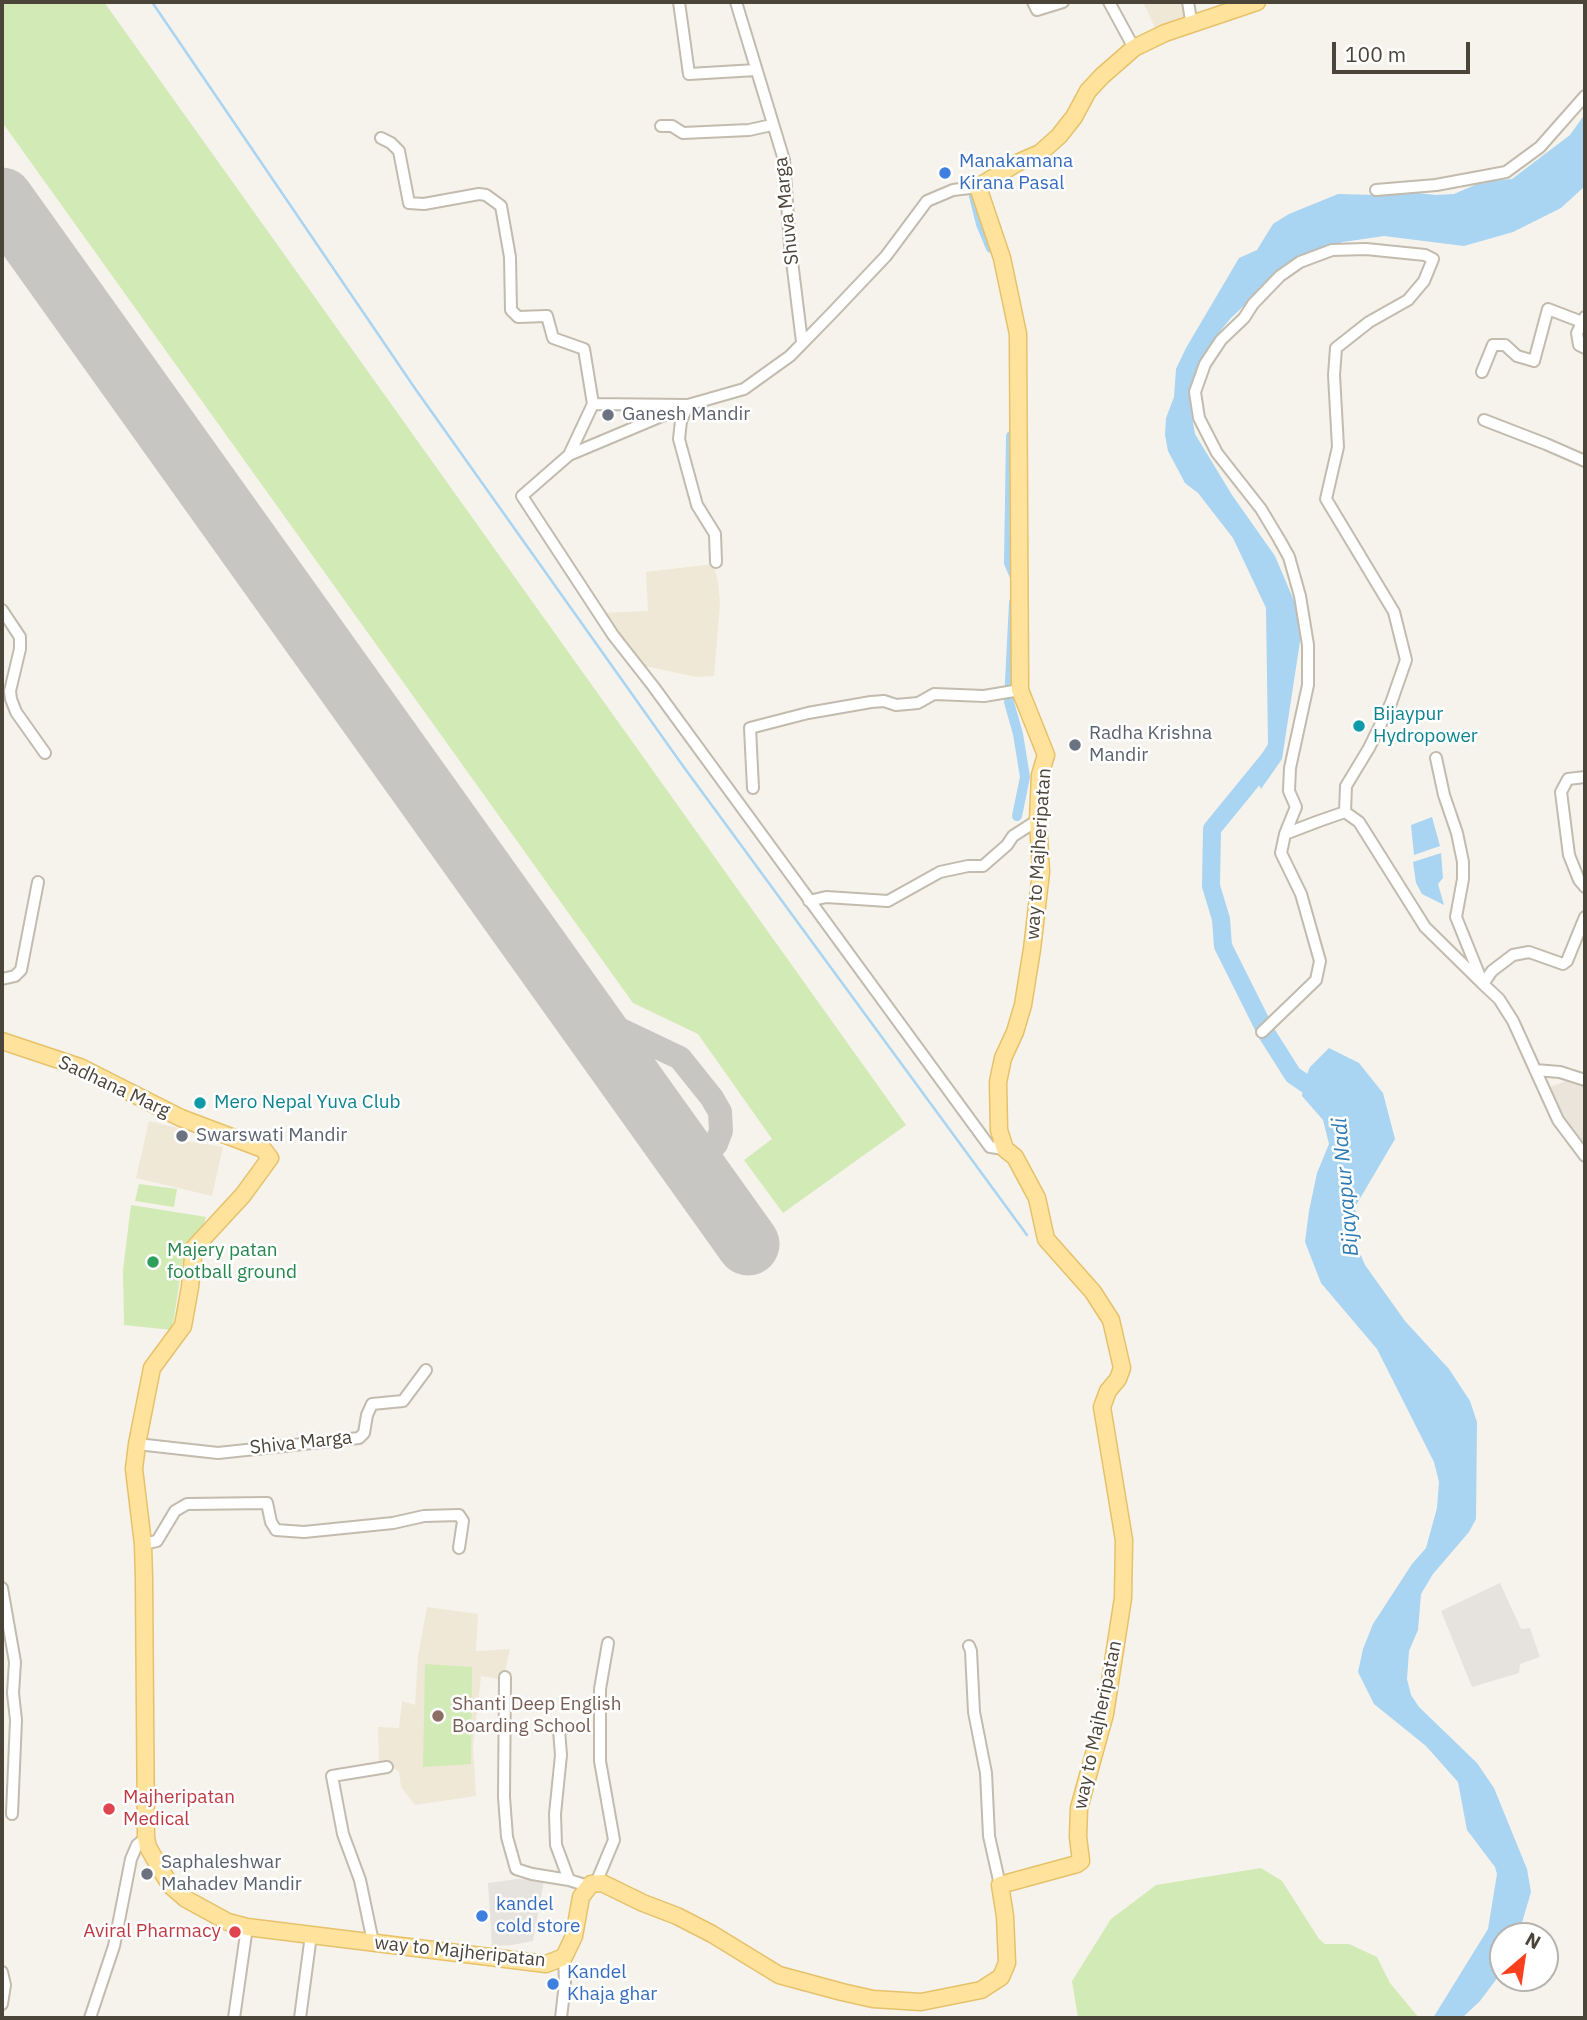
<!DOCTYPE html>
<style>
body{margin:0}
#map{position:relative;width:1587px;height:2020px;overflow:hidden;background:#f6f3ec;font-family:"IBM Plex Sans",sans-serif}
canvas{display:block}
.frame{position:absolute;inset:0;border:4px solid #4b4439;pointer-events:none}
.north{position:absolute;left:1489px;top:1922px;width:70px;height:70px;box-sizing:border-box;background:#fff;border:2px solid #b7b4b0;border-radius:50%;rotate:29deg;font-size:19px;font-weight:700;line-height:28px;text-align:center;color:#4b4439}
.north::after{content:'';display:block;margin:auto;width:24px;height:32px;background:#fc3f1d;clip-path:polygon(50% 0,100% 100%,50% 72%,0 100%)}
.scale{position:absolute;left:1332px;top:42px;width:138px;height:32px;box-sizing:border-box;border:4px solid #4b4439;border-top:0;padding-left:9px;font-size:21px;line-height:24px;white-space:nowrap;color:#4b4439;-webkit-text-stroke:5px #fff;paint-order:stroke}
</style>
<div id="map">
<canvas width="1587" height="2020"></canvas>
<div class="frame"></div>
<div class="north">N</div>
<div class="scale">100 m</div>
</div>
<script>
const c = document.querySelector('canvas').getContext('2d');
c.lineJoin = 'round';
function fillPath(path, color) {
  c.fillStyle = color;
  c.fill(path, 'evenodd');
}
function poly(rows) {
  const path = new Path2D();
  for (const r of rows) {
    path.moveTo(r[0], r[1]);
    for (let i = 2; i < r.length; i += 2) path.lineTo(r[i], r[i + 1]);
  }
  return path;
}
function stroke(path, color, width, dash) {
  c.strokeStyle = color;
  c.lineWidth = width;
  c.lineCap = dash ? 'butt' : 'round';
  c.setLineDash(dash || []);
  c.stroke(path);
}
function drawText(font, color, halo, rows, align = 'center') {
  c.font = font + ' "IBM Plex Sans",sans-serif';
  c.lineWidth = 5;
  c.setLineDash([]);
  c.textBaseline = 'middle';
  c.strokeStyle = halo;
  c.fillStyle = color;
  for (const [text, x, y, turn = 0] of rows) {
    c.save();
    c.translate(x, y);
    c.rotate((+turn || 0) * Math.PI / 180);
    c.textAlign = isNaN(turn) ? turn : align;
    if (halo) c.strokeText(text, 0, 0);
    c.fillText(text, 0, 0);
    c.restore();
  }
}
const residential = poly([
 [1571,1079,1585,1086,1585,1146,1561,1117,1550,1087]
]);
const industrial = poly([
 [1500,1583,1521,1629,1530,1628,1540,1657,1520,1664,1519,1673,1472,1687,1441,1611],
 [517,1879,544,1880,533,1941,512,1945,492,1946,488,1883]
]);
const education = poly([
 [1143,2,1182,2,1186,22,1156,30],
 [713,564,718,581,720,604,714,676,696,677,636,664,601,613,648,611,646,572],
 [149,1121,178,1128,175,1139,223,1147,212,1196,136,1178],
 [427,1607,478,1614,476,1651,510,1649,503,1680,481,1676,473,1747,476,1796,415,1805,401,1787,399,1772,388,1764,379,1765,378,1727,399,1728,402,1701,415,1705,418,1656]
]);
const green = poly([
 [2,2,104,2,906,1125,783,1213,744,1160,772,1139,698,1034,633,1003,2,122],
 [139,1184,177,1189,174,1207,135,1201],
 [131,1205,206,1217,201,1234,184,1254,172,1330,124,1325,123,1270],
 [425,1664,472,1667,471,1764,423,1767],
 [1261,1868,1282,1881,1319,1939,1325,1944,1349,1944,1377,1957,1390,1983,1419,2018,1078,2018,1072,1981,1111,1919,1156,1885]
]);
const water = poly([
 [1585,114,1585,186,1561,208,1513,232,1464,246,1384,236,1343,242,1313,251,1299,259,1266,285,1231,318,1216,336,1201,361,1196,375,1191,411,1195,434,1232,495,1275,556,1303,622,1282,759,1261,789,1252,770,1268,744,1266,608,1233,538,1198,493,1185,483,1168,451,1165,435,1166,418,1174,397,1176,369,1186,348,1239,258,1257,250,1273,224,1289,214,1338,194,1376,195,1401,191,1435,195,1454,194,1482,182,1512,179,1570,135],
 [1432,817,1440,846,1414,855,1411,825],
 [1441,853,1443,878,1438,884,1444,905,1422,894,1416,883,1413,862],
 [1329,1048,1359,1063,1383,1093,1395,1139,1355,1207,1359,1251,1365,1265,1405,1321,1449,1369,1470,1401,1477,1422,1476,1519,1469,1532,1433,1574,1421,1594,1418,1630,1409,1651,1407,1679,1411,1695,1419,1707,1477,1763,1494,1788,1527,1869,1531,1892,1518,1936,1503,1936,1501,1973,1480,2001,1462,2018,1433,2018,1488,1929,1497,1874,1495,1867,1467,1830,1458,1782,1426,1746,1374,1704,1358,1672,1363,1649,1373,1624,1412,1564,1426,1548,1437,1508,1439,1482,1434,1462,1377,1349,1321,1283,1305,1242,1309,1211,1317,1173,1329,1144,1323,1120,1302,1096,1304,1081,1310,1067]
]);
const stream = poly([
 [152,2,414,387,683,766,1027,1235]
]);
const canal = poly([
 [974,196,981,224,991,248],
 [1011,436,1009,563,1015,577],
 [1014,602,1009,702,1018,734,1025,777,1017,816]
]);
const river = poly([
 [1270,758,1212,829,1211,886,1221,919,1223,946,1267,1034,1293,1075,1322,1095]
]);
const taxiway = poly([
 [568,992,584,1010,598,1019,680,1058,712,1098,720,1112,721,1131,716,1144,705,1156,696,1160,674,1160,661,1153,651,1139,647,1112,639,1091]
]);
const runway = poly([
 [2,199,748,1244]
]);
const street = poly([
 [679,2,689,74,756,70],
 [736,2,784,160,790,245,802,342],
 [1033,2,1037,10,1063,2],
 [1109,2,1134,48],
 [1188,2,1192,26],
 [661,126,672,126,683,133,749,130,772,125],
 [381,138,391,143,399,151,409,203,424,204,479,194,486,195,501,206,510,257,511,310,518,317,547,316,553,338,584,349,593,404],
 [978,187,953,190,927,201,886,256,832,313,790,356,744,389,688,405,593,404,569,455,522,496,613,635,653,686,990,1147,1005,1149],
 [1376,190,1436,185,1506,172,1540,147,1585,96],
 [1585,317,1577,333,1579,345,1585,348],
 [1482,372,1493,345,1505,345,1517,356,1534,361,1548,309,1582,322],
 [1484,420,1546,444,1585,461],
 [569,455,688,405,681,421,679,439,697,505,715,534,716,562],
 [2,610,20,637,20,649,10,691,11,699,16,712,45,753],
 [1436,758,1444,795,1457,833,1463,862,1463,879,1456,917,1483,984,1499,999,1513,1021,1558,1120,1585,1156],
 [1585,777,1568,779,1561,792,1569,855,1579,880,1585,887],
 [753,788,750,728,808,713,871,702,884,701,896,705,918,703,934,694,984,696,1020,690],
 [1285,834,1296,807,1289,791,1290,768,1308,685,1308,645,1300,596,1289,557,1279,539,1261,509,1217,453,1199,418,1195,392,1205,364,1221,340,1244,318,1253,304,1280,276,1300,262,1332,250,1366,249,1425,255,1433,259,1424,281,1408,300,1369,322,1336,348,1334,375,1338,447,1326,499,1394,612,1406,660,1391,703,1369,748,1346,786,1345,812],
 [809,901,826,897,888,901,940,872,968,866,983,866,1007,845,1013,836,1038,820],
 [2,979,15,976,21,970,38,882],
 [1262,1032,1316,980,1320,961,1301,894,1281,853,1285,834,1319,821,1345,812,1359,822,1425,927,1483,984,1492,971,1513,955,1529,952,1563,964,1567,961,1585,917],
 [1535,1070,1560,1072,1585,1080],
 [137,1444,218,1453,359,1438,364,1433,367,1415,372,1404,403,1401,426,1370],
 [143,1544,157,1541,175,1511,187,1504,267,1503,271,1522,276,1530,304,1532,393,1523,424,1516,459,1515,463,1521,459,1548],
 [2,1588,15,1662,13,1693,16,1720,12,1814],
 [969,1646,971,1651,974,1712,986,1773,989,1836,1000,1885],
 [505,1677,504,1797,507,1837,516,1869,532,1874,569,1880,588,1886],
 [559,1730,561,1755,555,1814,556,1845,569,1880],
 [596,1883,614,1840,600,1761,600,1689,608,1643],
 [373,1942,360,1880,343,1834,332,1776,387,1767],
 [2,1972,5,1985,2,2004],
 [90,2018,114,1946,131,1859,137,1845,146,1838],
 [234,2018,247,1927],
 [300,2018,311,1935],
 [561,2018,565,1983,564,1957]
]);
const primary = poly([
 [2,1041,80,1067,181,1118,263,1149,270,1158,243,1195,194,1248,190,1287,183,1326,152,1368,137,1444,134,1469,143,1544,144,1580,146,1838,148,1847,162,1872,171,1886,186,1899,228,1922,247,1927,546,1964,564,1957,574,1936,581,1897,591,1884,602,1883,643,1903,677,1916,712,1934,779,1975,842,1992,873,1999,921,2002,981,1990,1001,1977,1007,1963,1005,1916,1000,1885,1077,1864,1081,1861,1078,1837,1079,1808,1105,1714,1123,1598,1124,1540,1102,1407,1108,1391,1118,1379,1122,1368,1111,1320,1093,1292,1046,1239,1037,1198,1015,1157,1005,1149,999,1130,998,1082,1003,1058,1015,1032,1023,1005,1032,949,1041,872,1038,820,1040,775,1046,755,1020,690,1018,334,1002,258,978,187,1017,163,1040,153,1059,136,1074,117,1088,91,1102,76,1134,48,1165,33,1257,2]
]);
const markers = [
 [945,173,7,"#3f7fe0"],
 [608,415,7,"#6b7280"],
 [1359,726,7,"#0f9aa8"],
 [1075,745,7,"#6b7280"],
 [200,1103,7,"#0f9aa8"],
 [182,1136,7,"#6b7280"],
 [153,1262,7,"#2e9e5b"],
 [438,1716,7,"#8d6e63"],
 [109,1809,7,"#e0444e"],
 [147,1874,7,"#6b7280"],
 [482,1916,7,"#3f7fe0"],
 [235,1932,7,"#e0444e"],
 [553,1984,7,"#3f7fe0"]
];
const shopNames = [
 ["Manakamana",959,162],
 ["Kirana Pasal",959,184],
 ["kandel",496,1905],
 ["cold store",496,1927],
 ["Kandel",567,1973],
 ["Khaja ghar",567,1995]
];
const streetNames = [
 ["Shuva Marga",787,211,-96],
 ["way to Majheripatan",1039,854,-86],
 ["Sadhana Marg",114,1087,25],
 ["Shiva Marga",301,1443,-6],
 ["way to Majheripatan",1098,1725,-78],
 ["way to Majheripatan",460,1952,6]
];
const worshipNames = [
 ["Ganesh Mandir",622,415],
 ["Radha Krishna",1089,734],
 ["Mandir",1089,756],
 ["Swarswati Mandir",196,1136],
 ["Saphaleshwar",161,1863],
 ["Mahadev Mandir",161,1885]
];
const cultureNames = [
 ["Bijaypur",1373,715],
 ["Hydropower",1373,737],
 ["Mero Nepal Yuva Club",214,1103]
];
const leisureNames = [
 ["Majery patan",167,1251],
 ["football ground",167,1273]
];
const educationNames = [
 ["Shanti Deep English",452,1705],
 ["Boarding School",452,1727]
];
const healthNames = [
 ["Majheripatan",123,1798],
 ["Medical",123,1820],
 ["Aviral Pharmacy",221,1932,"right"]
];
const waterNames = [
 ["Bijayapur Nadi",1346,1187,-95]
];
fillPath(residential, '#eae5da');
fillPath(industrial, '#e6e2dd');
fillPath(education, '#efe8d6');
fillPath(green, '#d2eab5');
fillPath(water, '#a9d4f2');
stroke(stream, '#a9d4f2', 2.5);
stroke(canal, '#a9d4f2', 10);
stroke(river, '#a9d4f2', 18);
stroke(taxiway, '#c8c6c3', 24);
stroke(runway, '#c8c6c3', 63);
stroke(street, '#c2bbae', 14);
stroke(primary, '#e6c16a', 19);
stroke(street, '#fff', 10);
stroke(primary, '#ffe39c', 16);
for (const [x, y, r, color] of markers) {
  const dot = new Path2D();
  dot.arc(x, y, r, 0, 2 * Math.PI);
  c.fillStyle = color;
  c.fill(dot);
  stroke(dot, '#fff', 2.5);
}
drawText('19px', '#366cbe', '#fff', shopNames, 'left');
drawText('19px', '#4b4439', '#fff', streetNames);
drawText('19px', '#5b616d', '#fff', worshipNames, 'left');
drawText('19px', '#0d838f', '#fff', cultureNames, 'left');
drawText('19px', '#27864d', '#fff', leisureNames, 'left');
drawText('19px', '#785e54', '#fff', educationNames, 'left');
drawText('19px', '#be3a42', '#fff', healthNames, 'left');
drawText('italic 21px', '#2e7ab2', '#fff', waterNames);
</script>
